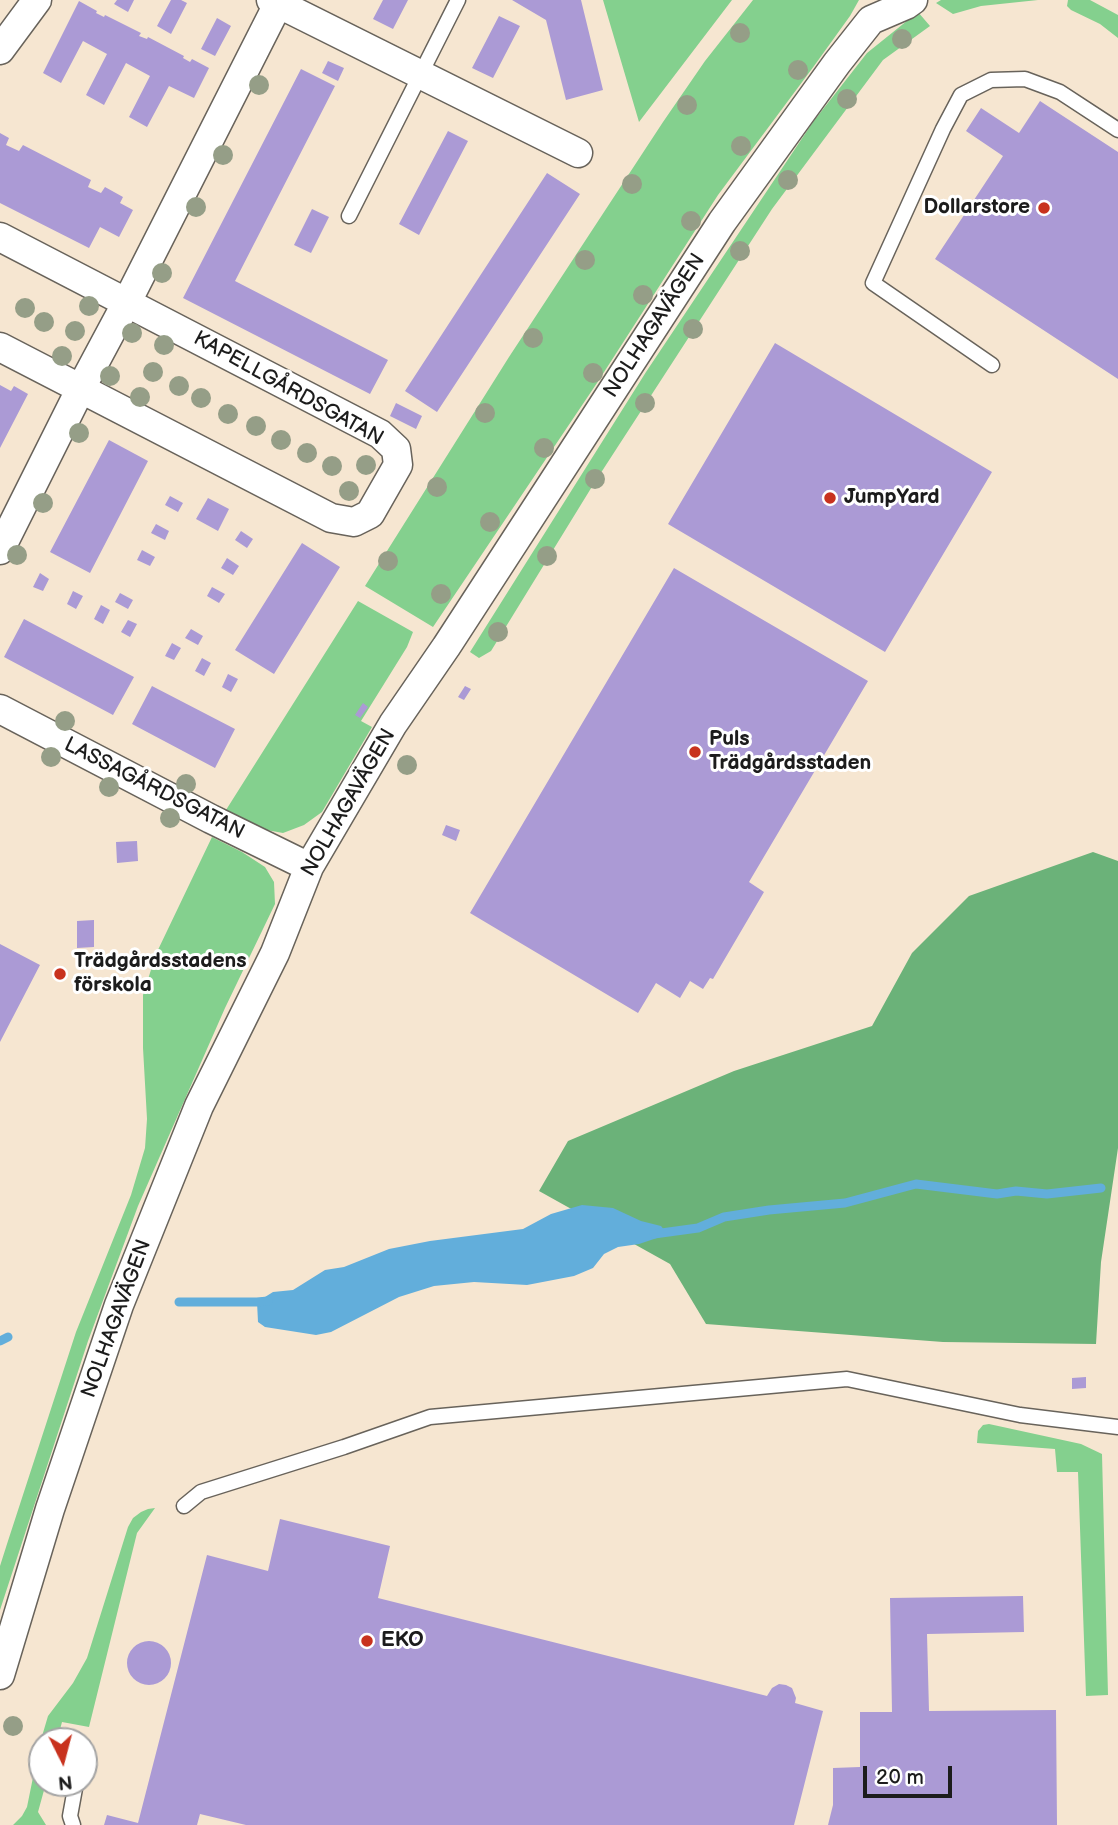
<!DOCTYPE html>
<meta charset="utf-8">
<style>
body{margin:0}
#map{position:relative;width:1118px;height:1825px;overflow:hidden;background:#f6e6d1;font-family:"Balsamiq Sans",sans-serif}
canvas{display:block}
.north{position:absolute;left:28px;top:1727px;width:70px;height:70px;box-sizing:border-box;background:#fff;border:2px solid #a4a4a4;border-radius:50%;rotate:174deg;font-size:19px;font-weight:700;line-height:28px;text-align:center;color:#1c1c1c}
.north::after{content:'';display:block;margin:auto;width:24px;height:32px;background:#c8321e;clip-path:polygon(50% 0,100% 100%,50% 72%,0 100%)}
.scale{position:absolute;left:863px;top:1766px;width:89px;height:32px;box-sizing:border-box;border:4px solid #1c1c1c;border-top:0;padding-left:9px;font-size:21px;line-height:24px;white-space:nowrap;color:#1c1c1c;-webkit-text-stroke:5px #fff;paint-order:stroke}
</style>
<div id="map">
<canvas width="1118" height="1825"></canvas>
<div class="north">N</div>
<div class="scale">20 m</div>
</div>
<script>
const c = document.querySelector('canvas').getContext('2d');
c.lineJoin = 'round';
function fillPath(path, color) {
  c.fillStyle = color;
  c.fill(path, 'evenodd');
}
function poly(rows) {
  const path = new Path2D();
  for (const r of rows) {
    if (r.length === 3) {
      path.moveTo(r[0] + r[2], r[1]);
      path.arc(r[0], r[1], r[2], 0, 2 * Math.PI);
      continue;
    }
    path.moveTo(r[0], r[1]);
    for (let i = 2; i < r.length; i += 2) path.lineTo(r[i], r[i + 1]);
  }
  return path;
}
function stroke(path, color, width, dash) {
  c.strokeStyle = color;
  c.lineWidth = width;
  c.lineCap = dash ? 'butt' : 'round';
  c.setLineDash(dash || []);
  c.stroke(path);
}
function drawText(font, color, halo, rows, align = 'center') {
  c.font = font + ' "Balsamiq Sans",sans-serif';
  c.lineWidth = 6;
  c.setLineDash([]);
  c.textBaseline = 'middle';
  c.strokeStyle = halo;
  c.fillStyle = color;
  for (const [text, x, y, turn = 0] of rows) {
    c.save();
    c.translate(x, y);
    c.rotate((+turn || 0) * Math.PI / 180);
    c.textAlign = isNaN(turn) ? turn : align;
    if (halo) c.strokeText(text, 0, 0);
    c.fillText(text, 0, 0);
    c.restore();
  }
}
const green = poly([
 [603,0,732,0,639,122],
 [753,0,859,0,850,16,814,66,718,195,597,383,433,627,365,586,509,357,663,122,705,61],
 [941,0,1038,0,981,6,953,14,936,3],
 [1068,0,1090,0,1118,15,1118,38,1100,24,1071,10,1067,6],
 [918,12,930,26,883,60,772,209,593,485,491,651,479,658,470,652,646,372,813,122,867,53],
 [358,601,413,632,407,647,361,721,372,727,322,812,304,825,283,833,261,829,226,810],
 [212,837,242,852,265,867,274,882,275,904,225,1008,138,1206,88,1341,0,1610,0,1566,7,1544,76,1332,131,1195,145,1148,147,1119,143,1048,143,995,156,954],
 [989,1424,1081,1444,1102,1454,1108,1695,1086,1696,1078,1472,1057,1472,1055,1449,977,1443,978,1431,983,1425],
 [155,1508,137,1533,89,1727,62,1722,57,1741,42,1741,42,1783,46,1783,38,1812,46,1825,13,1825,22,1816,27,1807,40,1743,48,1716,73,1683,87,1658,128,1527,133,1518,141,1512,148,1509]
]);
const forest = poly([
 [1093,852,1118,861,1118,1148,1101,1262,1096,1344,943,1342,706,1324,670,1264,539,1191,568,1141,734,1071,872,1026,912,953,969,896]
]);
const water = poly([
 [582,1205,613,1208,641,1221,661,1226,666,1232,663,1236,639,1244,618,1247,604,1254,593,1268,574,1276,527,1285,474,1282,434,1286,399,1297,331,1332,316,1335,265,1327,258,1322,257,1302,273,1292,293,1290,325,1270,344,1267,389,1249,430,1241,523,1229,551,1214]
]);
const stream = poly([
 [654,1234,698,1228,724,1217,769,1210,845,1203,916,1184,997,1194,1016,1191,1047,1194,1101,1188],
 [179,1302,257,1302,268,1301],
 [0,1341,8,1337]
]);
const building = poly([
 [117,0,134,0,128,12,114,4],
 [171,0,181,0,187,3,171,34,157,26],
 [383,0,408,0,393,29,373,19],
 [512,0,581,0,603,90,566,100,546,20],
 [79,1,97,11,96,13,104,17,105,15,141,33,139,36,147,39,148,37,184,56,183,58,190,62,192,59,209,68,194,98,169,86,147,127,129,117,150,76,126,63,104,105,86,95,107,54,83,41,61,83,43,73],
 [499,16,520,26,493,78,472,68],
 [217,18,231,26,215,56,201,49],
 [328,61,344,68,338,81,322,73],
 [301,69,335,86,235,281,388,360,370,394,183,298],
 [1040,101,1118,152,1118,379,935,259,1003,156,966,131,981,108,1019,133],
 [448,131,468,141,419,235,399,224],
 [0,133,9,138,6,145,19,151,23,145,91,180,88,187,101,193,105,187,123,197,120,203,133,210,119,237,100,227,89,248,0,203],
 [547,173,580,194,437,412,405,391],
 [312,209,329,217,311,253,294,245],
 [775,343,992,472,885,652,668,524],
 [0,385,11,391,14,386,28,394,0,448],
 [396,403,422,416,416,429,390,416],
 [109,440,148,461,90,573,50,552],
 [170,496,183,503,178,512,165,505],
 [208,498,229,509,218,531,196,519],
 [156,524,169,531,165,540,151,533],
 [241,531,253,539,247,548,235,540],
 [302,543,340,567,274,674,235,650],
 [142,550,155,557,150,566,137,560],
 [227,558,239,566,233,575,221,568],
 [674,568,868,681,749,882,764,892,713,979,710,978,703,989,690,981,680,998,656,983,638,1013,470,913],
 [40,573,49,579,43,591,33,587],
 [212,587,225,594,219,603,207,596],
 [73,591,83,596,76,609,67,604],
 [120,593,133,600,128,609,115,602],
 [101,605,110,610,103,624,94,619],
 [24,619,134,677,113,715,4,657],
 [128,620,137,624,130,637,121,632],
 [191,629,203,636,198,645,185,638],
 [172,643,181,648,174,660,165,656],
 [202,658,211,663,204,676,195,671],
 [228,674,238,679,231,692,222,687],
 [152,686,235,729,215,768,132,724],
 [465,686,471,689,464,700,458,697],
 [363,703,368,707,360,718,355,715],
 [446,825,460,830,456,841,442,835],
 [137,841,138,861,117,863,116,842],
 [94,920,94,947,77,948,77,921],
 [0,944,40,965,0,1042],
 [1086,1377,1086,1388,1072,1389,1072,1378],
 [280,1519,390,1546,378,1598,767,1696,772,1688,779,1684,786,1685,792,1688,796,1698,795,1703,823,1711,794,1825,246,1825,200,1814,197,1825,104,1825,107,1815,138,1823,207,1555,268,1571],
 [1023,1596,1024,1632,927,1634,929,1711,1056,1710,1057,1825,828,1825,833,1805,833,1768,860,1767,860,1712,892,1712,890,1598],
 [149,1663,22]
]);
const service = poly([
 [349,216,458,0],
 [992,365,873,283,943,129,961,95,991,80,1025,79,1060,92,1118,130],
 [184,1506,201,1492,344,1447,430,1417,847,1379,1020,1415,1118,1427],
 [73,1825,70,1816,76,1783]
]);
const minor = poly([
 [271,0,578,153],
 [0,50,37,0],
 [0,237,380,434,396,449,398,465,370,514,354,522,331,518,0,347],
 [0,550,81,388,127,302,278,4],
 [0,709,211,819,309,867],
 [0,1675,50,1509,119,1305,199,1106,275,953,309,867,393,724,446,647,722,222,837,63,871,20,906,5,913,0]
]);
const trees = [
 [740,33],
 [902,39],
 [798,70],
 [259,85],
 [847,99],
 [687,105],
 [741,146],
 [223,155],
 [788,180],
 [632,184],
 [196,207],
 [691,221],
 [740,251],
 [585,260],
 [162,273],
 [643,295],
 [89,306],
 [25,308],
 [44,322],
 [693,329],
 [75,331],
 [132,333],
 [533,338],
 [164,345],
 [62,356],
 [153,372],
 [593,373],
 [110,376],
 [179,386],
 [140,397],
 [201,398],
 [645,403],
 [485,413],
 [228,414],
 [256,426],
 [79,433],
 [281,440],
 [544,448],
 [307,453],
 [366,465],
 [332,466],
 [595,479],
 [437,487],
 [349,491],
 [43,503],
 [490,522],
 [17,555],
 [547,556],
 [388,561],
 [441,594],
 [498,632],
 [65,721],
 [51,757],
 [407,765],
 [186,784],
 [109,787],
 [170,818],
 [13,1726]
];
const markers = [
 [1044,208,7,"#c8321e"],
 [830,498,7,"#c8321e"],
 [695,752,7,"#c8321e"],
 [60,974,7,"#c8321e"],
 [367,1641,7,"#c8321e"]
];
const poiNames = [
 ["Dollarstore",1030,208,"right"],
 ["JumpYard",844,498],
 ["Puls",709,740],
 ["Trädgårdsstaden",709,764],
 ["Trädgårdsstadens",74,962],
 ["förskola",74,986],
 ["EKO",381,1641]
];
const streetNames = [
 ["NOLHAGAVÄGEN",655,326,-57],
 ["KAPELLGÅRDSGATAN",288,389,29],
 ["LASSAGÅRDSGATAN",154,789,27],
 ["NOLHAGAVÄGEN",349,803,-60],
 ["NOLHAGAVÄGEN",117,1319,-70]
];
fillPath(green, '#84d08e');
fillPath(forest, '#6bb279');
fillPath(water, '#62aedb');
stroke(stream, '#62aedb', 9);
fillPath(building, '#ab9ad5');
stroke(service, '#68635b', 17);
stroke(minor, '#68635b', 31);
stroke(service, '#fff', 14);
stroke(minor, '#fff', 28);
c.fillStyle = '#959e87';
for (const [x, y] of trees) {
  c.beginPath();
  c.arc(x, y, 10, 0, 2 * Math.PI);
  c.fill();
}
for (const [x, y, r, color] of markers) {
  const dot = new Path2D();
  dot.arc(x, y, r, 0, 2 * Math.PI);
  c.fillStyle = color;
  c.fill(dot);
  stroke(dot, '#fff', 2.5);
}
drawText('bold 21px', '#1c1c1c', '#fff', poiNames, 'left');
drawText('21px', '#1c1c1c', '#fff', streetNames);
</script>
